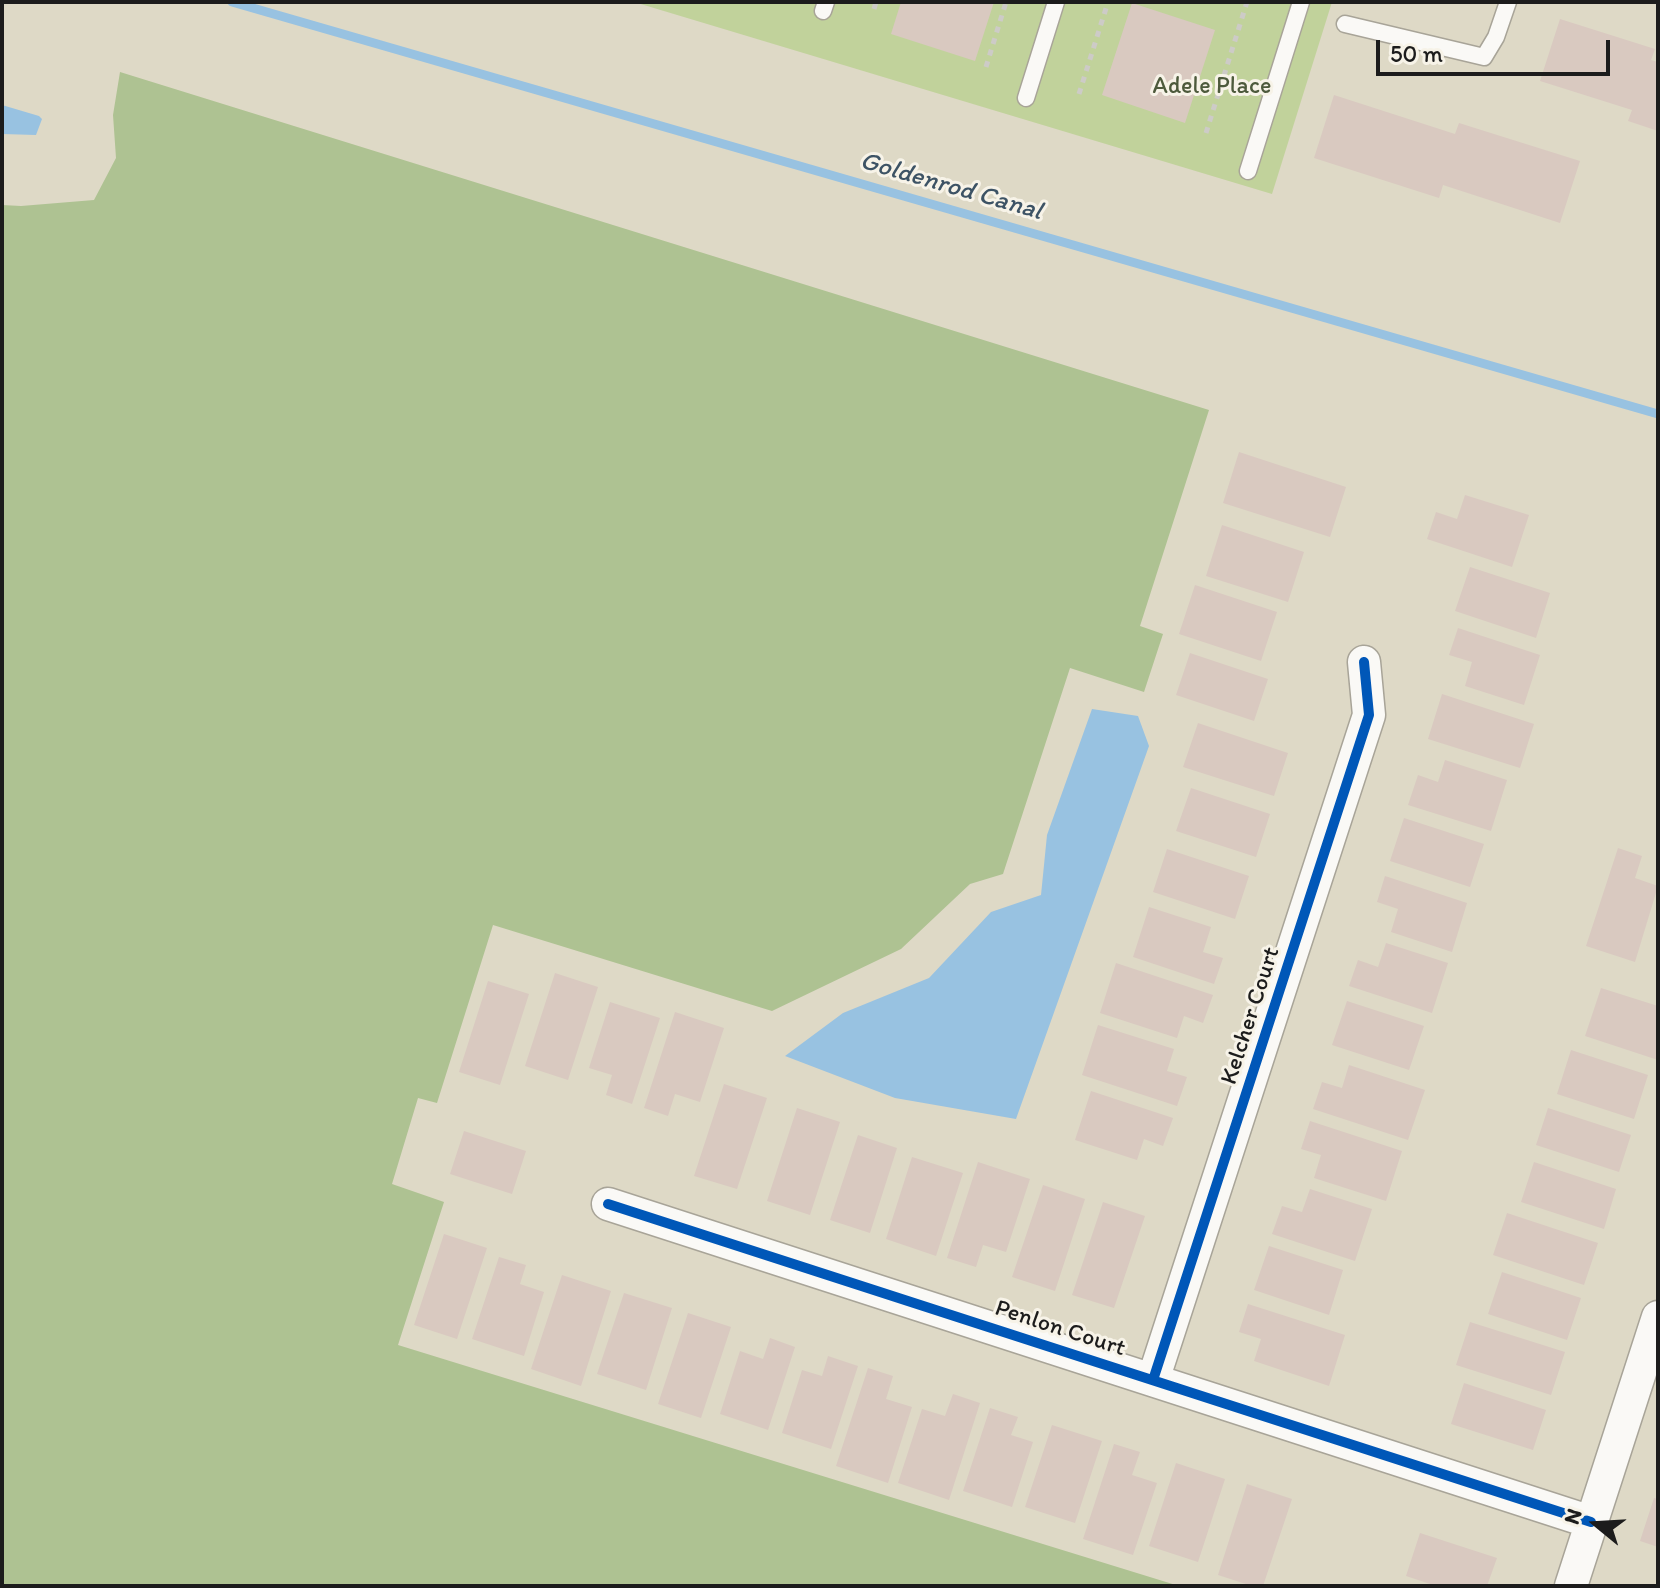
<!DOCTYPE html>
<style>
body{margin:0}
#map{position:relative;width:1660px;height:1588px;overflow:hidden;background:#ded9c6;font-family:Itim,sans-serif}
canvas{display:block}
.frame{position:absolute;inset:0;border:4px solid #1c1c1c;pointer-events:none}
.north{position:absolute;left:1556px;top:1484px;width:80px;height:80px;-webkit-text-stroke:6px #f7f3e8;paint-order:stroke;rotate:288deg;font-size:22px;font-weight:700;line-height:32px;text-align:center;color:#1c1c1c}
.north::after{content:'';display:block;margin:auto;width:28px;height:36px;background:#1c1c1c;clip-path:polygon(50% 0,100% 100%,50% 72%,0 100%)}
.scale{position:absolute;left:1376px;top:40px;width:234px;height:36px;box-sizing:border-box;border:4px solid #1c1c1c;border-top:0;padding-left:10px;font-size:24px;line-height:28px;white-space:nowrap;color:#1c1c1c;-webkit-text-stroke:6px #f7f3e8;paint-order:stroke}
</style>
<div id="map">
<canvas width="1660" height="1588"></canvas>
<div class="frame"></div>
<div class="north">N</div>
<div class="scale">50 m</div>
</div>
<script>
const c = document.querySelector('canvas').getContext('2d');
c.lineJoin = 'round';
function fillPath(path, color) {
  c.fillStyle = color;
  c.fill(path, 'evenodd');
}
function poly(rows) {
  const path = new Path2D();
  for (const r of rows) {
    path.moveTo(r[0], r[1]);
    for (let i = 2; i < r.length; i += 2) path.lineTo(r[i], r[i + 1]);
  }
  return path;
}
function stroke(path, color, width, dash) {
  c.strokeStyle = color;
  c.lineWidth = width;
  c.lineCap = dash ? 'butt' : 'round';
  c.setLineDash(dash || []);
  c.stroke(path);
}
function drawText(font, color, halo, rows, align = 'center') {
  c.font = font + ' Itim,sans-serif';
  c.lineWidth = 6;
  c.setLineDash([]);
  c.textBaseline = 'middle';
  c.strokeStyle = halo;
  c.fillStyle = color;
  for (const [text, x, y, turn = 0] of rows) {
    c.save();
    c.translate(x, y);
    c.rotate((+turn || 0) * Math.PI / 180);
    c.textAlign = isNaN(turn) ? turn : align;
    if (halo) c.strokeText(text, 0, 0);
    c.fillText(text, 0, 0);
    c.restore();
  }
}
const green = poly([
 [634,2,1332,2,1272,194]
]);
const forest = poly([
 [120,72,1209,410,1140,626,1163,634,1144,692,1070,668,1003,874,970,884,901,949,772,1011,493,925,437,1103,418,1098,392,1184,444,1202,398,1345,1179,1586,2,1586,2,205,21,206,94,200,116,158,113,115]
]);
const water = poly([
 [2,105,39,116,42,119,36,135,2,134],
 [1092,709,1138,716,1149,746,1016,1119,895,1098,785,1056,843,1013,929,978,991,912,1041,895,1047,835]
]);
const stream = poly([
 [232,2,1658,414]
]);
const building = poly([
 [901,2,994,2,975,61,891,34],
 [1132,3,1215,30,1185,123,1102,95],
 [1560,19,1655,49,1651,60,1658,62,1658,131,1628,121,1632,110,1540,81],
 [1334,95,1455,134,1459,123,1580,161,1560,223,1443,185,1439,198,1314,158],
 [1239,452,1346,487,1330,537,1223,503],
 [1465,495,1529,515,1512,567,1427,539,1436,512,1457,519],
 [1222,525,1304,552,1288,602,1206,576],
 [1470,567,1550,593,1536,638,1455,611],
 [1195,585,1277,612,1261,661,1179,634],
 [1458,628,1540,655,1524,705,1465,686,1472,662,1449,655],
 [1190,653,1268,679,1254,721,1176,695],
 [1442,694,1534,724,1520,768,1428,739],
 [1198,723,1288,753,1274,796,1183,767],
 [1445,760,1507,780,1491,831,1408,805,1418,775,1438,782],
 [1191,788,1270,814,1256,857,1176,831],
 [1404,818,1484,844,1470,887,1390,861],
 [1618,848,1642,856,1635,878,1658,886,1635,962,1586,946],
 [1167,849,1249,876,1235,919,1153,892],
 [1385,876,1467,903,1452,952,1391,932,1398,909,1377,902],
 [1149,907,1211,927,1203,952,1223,958,1214,984,1133,957],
 [1386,943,1448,963,1432,1013,1349,986,1358,960,1378,967],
 [1116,963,1213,995,1203,1023,1184,1016,1177,1038,1100,1013],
 [555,973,598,987,568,1080,525,1066],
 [488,981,529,994,500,1085,459,1072],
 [1601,988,1658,1006,1658,1060,1585,1036],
 [1347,1001,1424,1026,1409,1070,1332,1045],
 [610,1002,660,1018,632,1104,606,1095,612,1075,589,1068],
 [675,1012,724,1028,700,1102,675,1094,668,1116,644,1108],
 [1098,1025,1174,1049,1167,1071,1187,1077,1177,1106,1082,1075],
 [1571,1050,1648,1075,1634,1119,1557,1094],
 [1349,1065,1425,1090,1408,1140,1313,1109,1322,1082,1342,1088],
 [724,1084,767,1098,737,1189,694,1176],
 [1091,1091,1173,1118,1163,1146,1144,1139,1137,1160,1075,1140],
 [797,1108,840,1122,810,1215,767,1201],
 [1548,1108,1631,1135,1619,1172,1536,1145],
 [1310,1121,1402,1151,1386,1201,1314,1178,1321,1155,1301,1149],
 [464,1131,526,1151,512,1194,450,1174],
 [858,1135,897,1148,870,1233,830,1220],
 [912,1157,963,1173,936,1256,886,1239],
 [978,1162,1030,1179,1006,1252,983,1245,976,1267,947,1258],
 [1534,1162,1616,1189,1604,1229,1521,1202],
 [1043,1185,1085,1199,1055,1291,1012,1277],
 [1310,1189,1372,1209,1355,1261,1272,1234,1282,1206,1302,1212],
 [1103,1202,1145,1216,1114,1308,1072,1295],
 [1507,1213,1598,1243,1584,1285,1493,1255],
 [444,1234,487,1248,457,1339,414,1325],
 [1269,1246,1343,1270,1329,1315,1254,1290],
 [499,1257,526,1265,520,1284,544,1292,524,1356,472,1339],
 [1502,1272,1581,1298,1567,1340,1488,1314],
 [562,1275,611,1291,581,1386,531,1369],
 [624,1293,672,1308,646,1390,597,1374],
 [1248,1304,1345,1335,1329,1386,1254,1361,1261,1339,1239,1332],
 [688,1313,731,1327,701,1418,658,1404],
 [1470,1322,1565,1352,1551,1395,1456,1365],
 [770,1338,795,1347,768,1430,720,1414,740,1351,763,1359],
 [828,1356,858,1366,831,1449,782,1433,802,1370,822,1376],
 [868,1368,893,1376,886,1399,912,1407,888,1483,836,1466],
 [1464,1383,1546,1410,1533,1450,1451,1424],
 [953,1394,980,1403,949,1500,898,1483,922,1409,945,1416],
 [990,1408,1018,1417,1011,1435,1033,1442,1012,1507,963,1491],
 [1052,1425,1102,1441,1075,1523,1025,1507],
 [1114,1444,1140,1452,1132,1475,1157,1483,1133,1555,1083,1539],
 [1176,1463,1225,1479,1198,1562,1149,1546],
 [1247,1484,1292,1499,1263,1586,1252,1586,1218,1575],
 [1654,1498,1658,1499,1658,1547,1640,1541],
 [1420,1533,1497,1558,1487,1586,1436,1586,1406,1576]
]);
const path = poly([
 [874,9,876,2],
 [986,67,1006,2],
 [1079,94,1108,2],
 [1206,133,1247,2]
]);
const lane = poly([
 [823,11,826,2],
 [1345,24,1484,57,1496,37,1508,2],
 [1026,98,1056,2],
 [1248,171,1301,2]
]);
const street = poly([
 [608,1204,1591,1522],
 [1153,1380,1369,715,1364,662],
 [1571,1586,1658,1317]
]);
const cycleway = poly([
 [608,1204,1591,1522],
 [1153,1380,1369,715,1364,662]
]);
const parkNames = [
 ["Adele Place",1212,87]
];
const streetNames = [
 ["Kelcher Court",1251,1016,-72],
 ["Penlon Court",1060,1329,18]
];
const waterNames = [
 ["Goldenrod Canal",951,187,16]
];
fillPath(green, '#c1d29b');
fillPath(forest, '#aec292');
fillPath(water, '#98c2e1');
stroke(stream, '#98c2e1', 9);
fillPath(building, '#d9c9c0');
stroke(lane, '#a8a498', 19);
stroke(street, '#a8a498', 35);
stroke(path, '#cdcbc7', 5, [6, 6]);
stroke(lane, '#faf9f6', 16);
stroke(street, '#faf9f6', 32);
stroke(cycleway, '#0057b8', 10);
drawText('24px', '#4d5a3c', '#f7f3e8', parkNames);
drawText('24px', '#1c1c1c', '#f7f3e8', streetNames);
drawText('italic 26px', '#3d5365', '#f7f3e8', waterNames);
</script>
